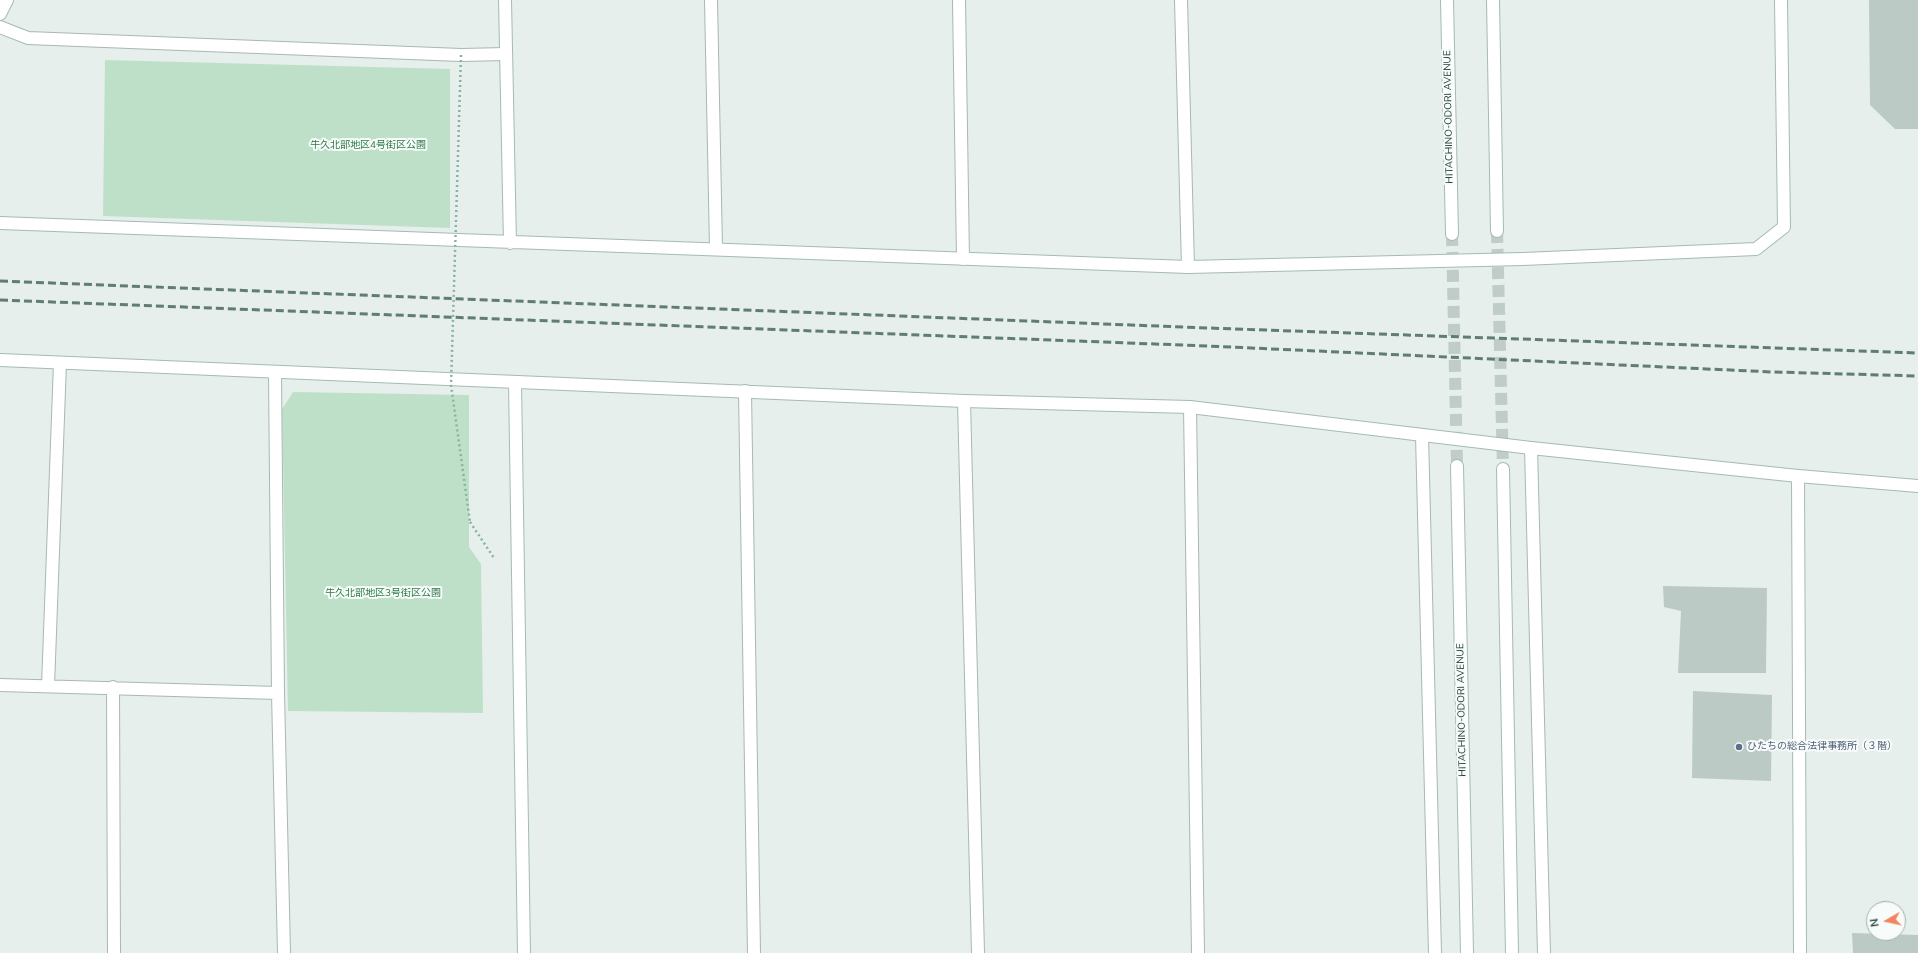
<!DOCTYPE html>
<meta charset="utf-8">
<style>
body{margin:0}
#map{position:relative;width:1918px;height:953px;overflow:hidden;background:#e6efeb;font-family:"Nunito Sans",sans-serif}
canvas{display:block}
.north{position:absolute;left:1866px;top:901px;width:40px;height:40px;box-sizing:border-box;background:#f7fbf9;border:1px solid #a3b1ad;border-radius:50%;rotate:261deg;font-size:11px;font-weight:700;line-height:16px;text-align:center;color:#24423a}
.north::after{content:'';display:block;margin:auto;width:14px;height:18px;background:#f4845f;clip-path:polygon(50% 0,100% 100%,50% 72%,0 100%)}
</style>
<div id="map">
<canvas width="1918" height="953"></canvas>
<div class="north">N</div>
</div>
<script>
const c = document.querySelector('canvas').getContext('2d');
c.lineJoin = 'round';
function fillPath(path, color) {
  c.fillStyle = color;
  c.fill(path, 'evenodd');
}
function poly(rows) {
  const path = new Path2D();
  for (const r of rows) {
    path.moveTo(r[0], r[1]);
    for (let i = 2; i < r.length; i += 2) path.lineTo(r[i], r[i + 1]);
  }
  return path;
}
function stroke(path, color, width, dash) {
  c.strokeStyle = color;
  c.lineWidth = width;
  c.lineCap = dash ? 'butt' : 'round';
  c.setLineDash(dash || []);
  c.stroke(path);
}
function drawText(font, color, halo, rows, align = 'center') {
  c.font = font + ' "Nunito Sans","Noto Sans JP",sans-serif';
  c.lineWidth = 4;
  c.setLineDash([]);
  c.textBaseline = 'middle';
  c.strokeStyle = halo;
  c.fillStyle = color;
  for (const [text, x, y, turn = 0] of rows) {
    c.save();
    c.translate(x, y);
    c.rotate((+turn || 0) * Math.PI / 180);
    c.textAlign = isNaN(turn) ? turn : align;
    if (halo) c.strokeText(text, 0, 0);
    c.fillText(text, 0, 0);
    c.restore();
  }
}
const green = poly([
 [105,60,450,69,450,228,103,216],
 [293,392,469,395,469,547,481,564,483,713,288,711,282,409]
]);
const building = poly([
 [1869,0,1918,0,1918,129,1895,129,1870,105],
 [1663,586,1767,588,1766,673,1678,673,1681,611,1664,607],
 [1693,691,1772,695,1771,781,1692,778],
 [1852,933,1918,935,1918,953,1853,953]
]);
const secondaryTunnel = poly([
 [1497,231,1503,469],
 [1452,234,1457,466]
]);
const path = poly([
 [470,522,494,558]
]);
const street = poly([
 [711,0,716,248],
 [959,0,963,259],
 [1181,0,1188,267],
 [0,14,7,0],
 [0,27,28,38,461,55,506,54],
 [275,373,278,693,284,953],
 [745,391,754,953],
 [964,401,978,953],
 [1190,407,1198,953],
 [1422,435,1435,953],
 [1531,448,1544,953],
 [0,685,278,693],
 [48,686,60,363],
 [113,687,114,953]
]);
const secondary = poly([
 [505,0,510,243],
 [1447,0,1452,234],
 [1493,0,1497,231],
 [0,223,1188,267,1523,259,1756,249,1784,227,1781,0],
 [0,360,964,401,1190,407,1531,448,1798,476,1918,486],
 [515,383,524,953],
 [1457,466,1467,953],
 [1503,469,1512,953],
 [1798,476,1800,953]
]);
const rail = poly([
 [0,281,1208,328,1918,353],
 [0,300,1208,346,1773,372,1918,376]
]);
const pathBridge = poly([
 [461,55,451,385,470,522]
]);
const markers = [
 [1739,747,4,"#5c6f8a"]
];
const streetNames = [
 ["HITACHINO-ODORI AVENUE",1449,117,-91],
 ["HITACHINO-ODORI AVENUE",1462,710,-91]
];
const parkNames = [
 ["牛久北部地区4号街区公園",368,146],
 ["牛久北部地区3号街区公園",383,594]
];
const serviceNames = [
 ["ひたちの総合法律事務所（３階）",1747,747]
];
fillPath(green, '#bfe0c8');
fillPath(building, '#bbcac4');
stroke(secondaryTunnel, '#bfccc8', 12, [12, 6]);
stroke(street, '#a8b8b2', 14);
stroke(secondary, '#a4bbb3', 14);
stroke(path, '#86b3a5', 2.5, [2, 3]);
stroke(street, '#fff', 12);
stroke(secondary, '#fff', 12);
stroke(rail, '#5f7d75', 3, [8, 4]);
stroke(pathBridge, '#86b3a5', 2.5, [2, 3]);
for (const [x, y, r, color] of markers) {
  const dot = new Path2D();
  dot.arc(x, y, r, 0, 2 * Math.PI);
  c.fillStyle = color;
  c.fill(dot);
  stroke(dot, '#f7fbf9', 1.5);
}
drawText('10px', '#24423a', '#f7fbf9', streetNames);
drawText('10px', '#2d7a4b', '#f7fbf9', parkNames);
drawText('10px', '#4e5e75', '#f7fbf9', serviceNames, 'left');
</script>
